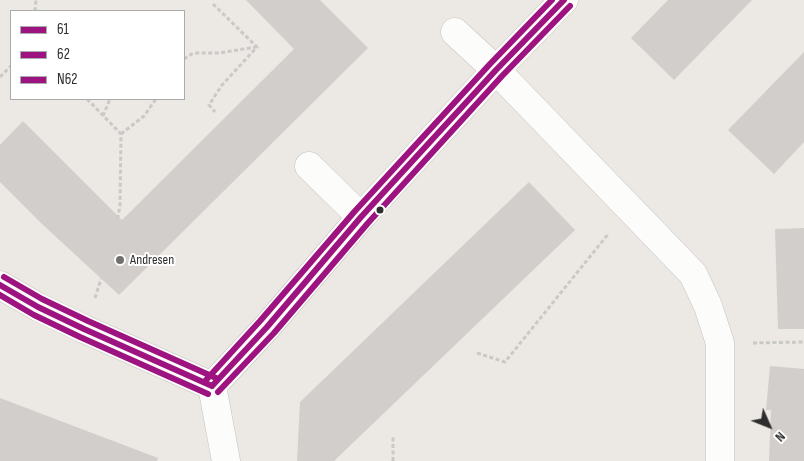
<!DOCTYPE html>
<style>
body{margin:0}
#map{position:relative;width:804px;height:461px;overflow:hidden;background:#ece8e4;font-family:"Sofia Sans Condensed",sans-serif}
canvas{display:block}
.legend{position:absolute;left:10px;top:10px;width:175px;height:90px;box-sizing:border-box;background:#fff;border:1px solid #ababab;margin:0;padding:6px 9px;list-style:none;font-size:15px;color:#2e2e2e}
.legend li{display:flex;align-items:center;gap:10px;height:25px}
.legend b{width:25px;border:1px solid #ababab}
.north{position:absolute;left:744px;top:401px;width:50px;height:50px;-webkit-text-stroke:4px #fff;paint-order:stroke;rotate:134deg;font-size:14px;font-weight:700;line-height:20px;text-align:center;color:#2e2e2e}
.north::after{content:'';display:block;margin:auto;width:18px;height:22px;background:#2e2e2e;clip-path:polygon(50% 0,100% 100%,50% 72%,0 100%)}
</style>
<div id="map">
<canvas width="804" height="461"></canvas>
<ul class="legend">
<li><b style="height:6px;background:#9d1380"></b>61</li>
<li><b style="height:6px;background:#9d1380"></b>62</li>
<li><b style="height:6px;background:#9d1380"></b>N62</li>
</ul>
<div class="north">N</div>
</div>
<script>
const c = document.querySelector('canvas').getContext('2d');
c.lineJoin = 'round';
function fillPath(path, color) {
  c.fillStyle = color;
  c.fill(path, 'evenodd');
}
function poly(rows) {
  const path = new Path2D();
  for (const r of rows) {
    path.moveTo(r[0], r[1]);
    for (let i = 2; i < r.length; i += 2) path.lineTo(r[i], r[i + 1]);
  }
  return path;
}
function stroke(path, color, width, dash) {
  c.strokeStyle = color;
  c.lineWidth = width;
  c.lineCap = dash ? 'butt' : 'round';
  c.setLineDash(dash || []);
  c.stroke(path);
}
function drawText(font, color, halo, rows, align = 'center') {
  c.font = font + ' "Sofia Sans Condensed",sans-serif';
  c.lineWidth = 4;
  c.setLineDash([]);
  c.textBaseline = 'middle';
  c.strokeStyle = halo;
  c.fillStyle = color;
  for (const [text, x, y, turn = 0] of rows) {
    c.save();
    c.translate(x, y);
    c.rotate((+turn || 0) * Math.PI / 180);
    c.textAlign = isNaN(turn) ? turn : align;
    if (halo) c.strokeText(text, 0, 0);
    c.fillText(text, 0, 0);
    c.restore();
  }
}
const building = poly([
 [246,0,320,0,368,48,119,295,42,224,0,182,0,145,23,121,122,220,294,49],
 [668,0,752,0,674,80,631,38],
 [804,52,804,142,774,174,728,130],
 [529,182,575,230,334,461,297,461,300,402],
 [804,228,804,329,778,329,775,229],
 [770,366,804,369,804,461,769,461,771,410,766,410],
 [0,398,158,458,157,461,0,461]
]);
const path = poly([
 [213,4,257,47,222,85,209,105,215,112],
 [35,11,36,0],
 [184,59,193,53,219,53,256,47],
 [0,77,11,66],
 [87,99,121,134,120,205,118,217],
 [103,116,110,99],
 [121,134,144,116,156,99],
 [95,298,101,279],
 [753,343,804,342],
 [477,353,505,362,609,233],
 [393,461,393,437]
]);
const minor = poly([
 [455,32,496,70,693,274,708,306,720,343,720,461],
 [309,166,361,217],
 [0,285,38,307,84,329,212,386],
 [212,386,267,327,361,217,496,70,564,0],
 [212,386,226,461]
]);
const bus1 = poly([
 [0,285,38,307,84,329,212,386],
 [212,386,267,327,361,217,496,70,564,0]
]);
const bus2 = poly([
 [0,295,34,315,80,337,208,394],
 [218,392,274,333,368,223,502,76,570,6]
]);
const bus3 = poly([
 [4,277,42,299,88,321,216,378],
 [206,380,260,321,355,211,490,64,552,0]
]);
const markers = [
 [380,210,4.5,"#2e2e2e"],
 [120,260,5,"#706f6e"]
];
const poiNames = [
 ["Andresen",130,260]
];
fillPath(building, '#d1cecb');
stroke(minor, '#c5c4c5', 29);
stroke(path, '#c9c9c8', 3, [4, 2.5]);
stroke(minor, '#fcfcfb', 28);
stroke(bus1, '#9d1380', 6);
stroke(bus2, '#9d1380', 6);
stroke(bus3, '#9d1380', 6);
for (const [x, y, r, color] of markers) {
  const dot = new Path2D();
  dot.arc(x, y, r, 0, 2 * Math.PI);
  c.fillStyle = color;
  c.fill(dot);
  stroke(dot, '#fff', 2);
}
drawText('14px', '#2e2e2e', '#fff', poiNames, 'left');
</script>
